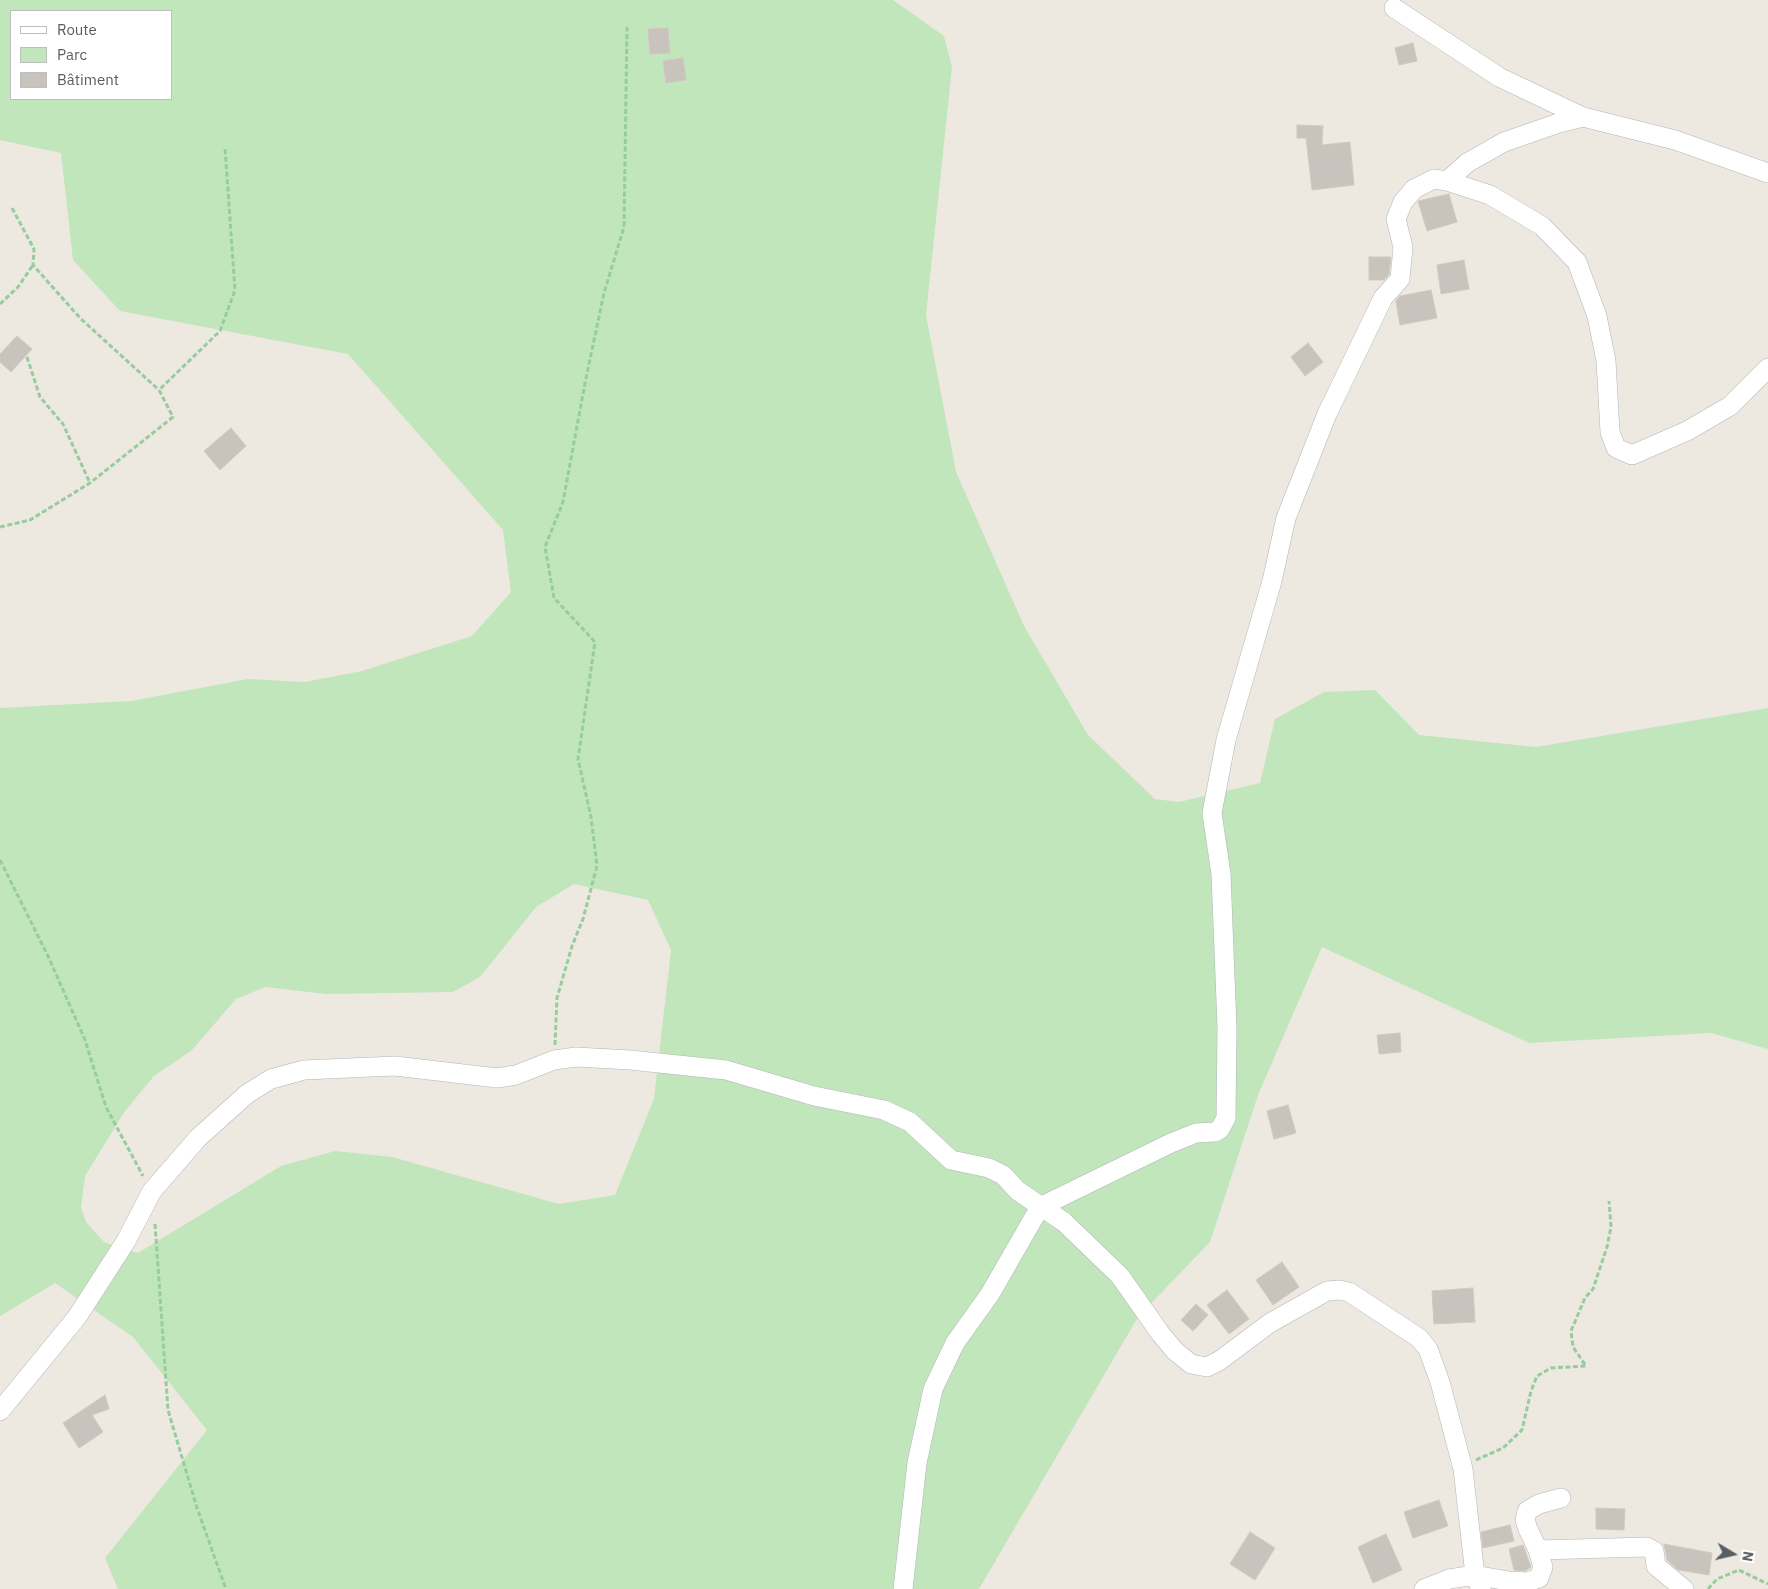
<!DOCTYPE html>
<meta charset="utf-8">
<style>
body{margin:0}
#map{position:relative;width:1768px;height:1589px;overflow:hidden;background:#ede8e0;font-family:"IBM Plex Sans",sans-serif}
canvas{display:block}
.legend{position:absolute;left:10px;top:10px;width:162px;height:90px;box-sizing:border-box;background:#fff;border:1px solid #bdbfc0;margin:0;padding:6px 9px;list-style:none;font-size:15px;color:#595e62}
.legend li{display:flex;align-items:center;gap:10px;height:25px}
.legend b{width:25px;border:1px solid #bdbfc0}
.north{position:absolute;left:1708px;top:1529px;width:50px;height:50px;-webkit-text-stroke:4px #fff;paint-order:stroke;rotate:99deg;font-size:14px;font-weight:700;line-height:20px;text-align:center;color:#595e62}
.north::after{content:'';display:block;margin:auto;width:18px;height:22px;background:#595e62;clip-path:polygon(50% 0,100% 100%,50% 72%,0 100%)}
</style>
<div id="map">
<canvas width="1768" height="1589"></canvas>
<ul class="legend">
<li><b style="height:6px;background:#fff"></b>Route</li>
<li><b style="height:14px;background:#c1e6bb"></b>Parc</li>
<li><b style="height:14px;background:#c8c3bd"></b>Bâtiment</li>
</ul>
<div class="north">N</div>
</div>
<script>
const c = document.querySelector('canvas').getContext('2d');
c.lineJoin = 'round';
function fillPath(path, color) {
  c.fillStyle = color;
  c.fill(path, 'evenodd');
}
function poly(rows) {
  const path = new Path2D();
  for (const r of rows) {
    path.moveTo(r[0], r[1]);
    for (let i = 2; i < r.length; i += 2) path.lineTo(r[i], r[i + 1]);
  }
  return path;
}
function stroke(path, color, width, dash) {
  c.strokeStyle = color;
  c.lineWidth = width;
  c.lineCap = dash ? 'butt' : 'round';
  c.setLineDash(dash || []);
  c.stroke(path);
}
const green = poly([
 [0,0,893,0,944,36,952,67,926,315,956,472,1024,626,1088,735,1155,799,1179,802,1260,783,1275,719,1324,692,1375,690,1419,735,1536,747,1768,708,1768,1049,1711,1033,1529,1043,1322,947,1258,1095,1210,1242,1138,1317,979,1589,118,1589,105,1558,207,1430,133,1337,55,1283,0,1316,0,708,131,701,248,679,305,682,362,671,472,636,511,592,503,530,348,354,120,311,73,260,61,153,0,140],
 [11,11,171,11,171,99,11,99],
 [574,884,648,900,671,950,654,1099,615,1195,559,1204,392,1157,335,1151,281,1166,138,1253,104,1242,86,1222,81,1207,85,1176,125,1111,154,1076,192,1050,236,999,265,987,326,994,453,992,480,977,536,907]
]);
const building = poly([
 [668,28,670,53,650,54,648,29,668,28],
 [1413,43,1417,61,1399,65,1395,48,1413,43],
 [683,58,686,80,666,83,663,61,683,58],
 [1297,125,1323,126,1322,145,1350,142,1354,185,1312,190,1306,138,1297,138,1297,125],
 [1449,194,1457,222,1427,231,1418,201,1449,194],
 [1369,257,1391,257,1389,274,1384,280,1369,280,1369,257],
 [1464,260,1469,289,1441,294,1437,265,1464,260],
 [1431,290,1437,318,1400,325,1396,301,1400,296,1431,290],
 [17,336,32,349,11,372,0,362,0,354,17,336],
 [1308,343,1323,362,1305,376,1291,357,1308,343],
 [231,428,246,446,220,470,204,451,231,428],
 [1400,1033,1401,1052,1379,1054,1377,1035,1400,1033],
 [1288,1105,1296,1133,1274,1139,1267,1111,1288,1105],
 [1282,1262,1299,1287,1273,1305,1256,1280,1282,1262],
 [1473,1288,1475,1322,1434,1324,1432,1291,1473,1288],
 [1227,1290,1249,1319,1229,1334,1207,1305,1227,1290],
 [1196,1304,1208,1315,1193,1331,1181,1320,1196,1304],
 [105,1395,109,1409,92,1415,103,1432,79,1448,63,1423,105,1395],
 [1439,1500,1448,1526,1413,1538,1404,1512,1439,1500],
 [1596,1508,1625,1509,1624,1530,1596,1529,1596,1508],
 [1510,1525,1514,1541,1483,1548,1481,1532,1510,1525],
 [1250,1532,1275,1548,1255,1580,1230,1564,1250,1532],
 [1386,1534,1402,1570,1373,1583,1358,1547,1386,1534],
 [1664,1544,1712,1553,1709,1575,1678,1570,1667,1560,1664,1544],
 [1523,1545,1531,1567,1525,1571,1514,1570,1509,1549,1523,1545]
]);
const path = poly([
 [12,208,34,249,33,265,80,318,159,390],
 [0,304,18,287,33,265],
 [27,357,40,397,63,424,90,483],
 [0,527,30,520,90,483,173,417,159,390,220,331,235,290,225,148],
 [0,860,48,956,85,1040,106,1107,143,1176],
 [555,1045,557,998,572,946,583,919,597,866,591,817,578,759,595,642,554,598,545,547,563,502,585,383,604,293,624,227,627,27],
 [155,1224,168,1410,197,1508,226,1589],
 [1476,1460,1503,1448,1522,1430,1531,1391,1537,1376,1551,1368,1586,1366,1573,1347,1571,1331,1585,1298,1593,1289,1607,1247,1611,1227,1609,1201],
 [1708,1589,1717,1579,1739,1570,1768,1584]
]);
const minor = poly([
 [1394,8,1499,77,1583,117,1675,140,1768,173],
 [1447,181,1467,163,1504,142,1559,123,1583,117],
 [0,1411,77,1317,126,1241,152,1191,198,1138,247,1094,271,1079,304,1070,395,1066,497,1078,516,1075,554,1060,576,1057,630,1060,726,1070,814,1096,884,1110,910,1122,951,1160,989,1168,1003,1175,1018,1191,1064,1222,1120,1276,1160,1333,1175,1351,1191,1364,1207,1367,1219,1361,1270,1323,1327,1291,1339,1290,1349,1292,1419,1338,1428,1349,1440,1382,1463,1469,1475,1575,1481,1589],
 [1538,1550,1647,1547,1654,1551,1656,1566,1684,1589],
 [903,1589,917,1463,933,1389,955,1343,990,1294,1040,1207,1171,1143,1196,1133,1215,1132,1220,1129,1226,1118,1227,1027,1221,874,1212,813,1226,740,1272,581,1286,518,1327,414,1383,298,1400,279,1403,247,1396,219,1403,202,1414,189,1434,179,1447,181,1490,195,1542,226,1577,262,1597,316,1606,361,1610,432,1616,448,1632,455,1687,431,1730,406,1768,368],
 [1424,1589,1449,1579,1475,1575,1508,1581,1527,1582,1539,1578,1543,1567,1538,1550,1528,1529,1525,1520,1527,1511,1539,1504,1561,1498]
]);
fillPath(green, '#c1e6bb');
fillPath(building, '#c8c3bd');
stroke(building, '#d2c9be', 1);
stroke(minor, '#b1b5b9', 20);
stroke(path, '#97cc9e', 3, [5, 2.5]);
stroke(minor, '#fff', 19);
</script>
